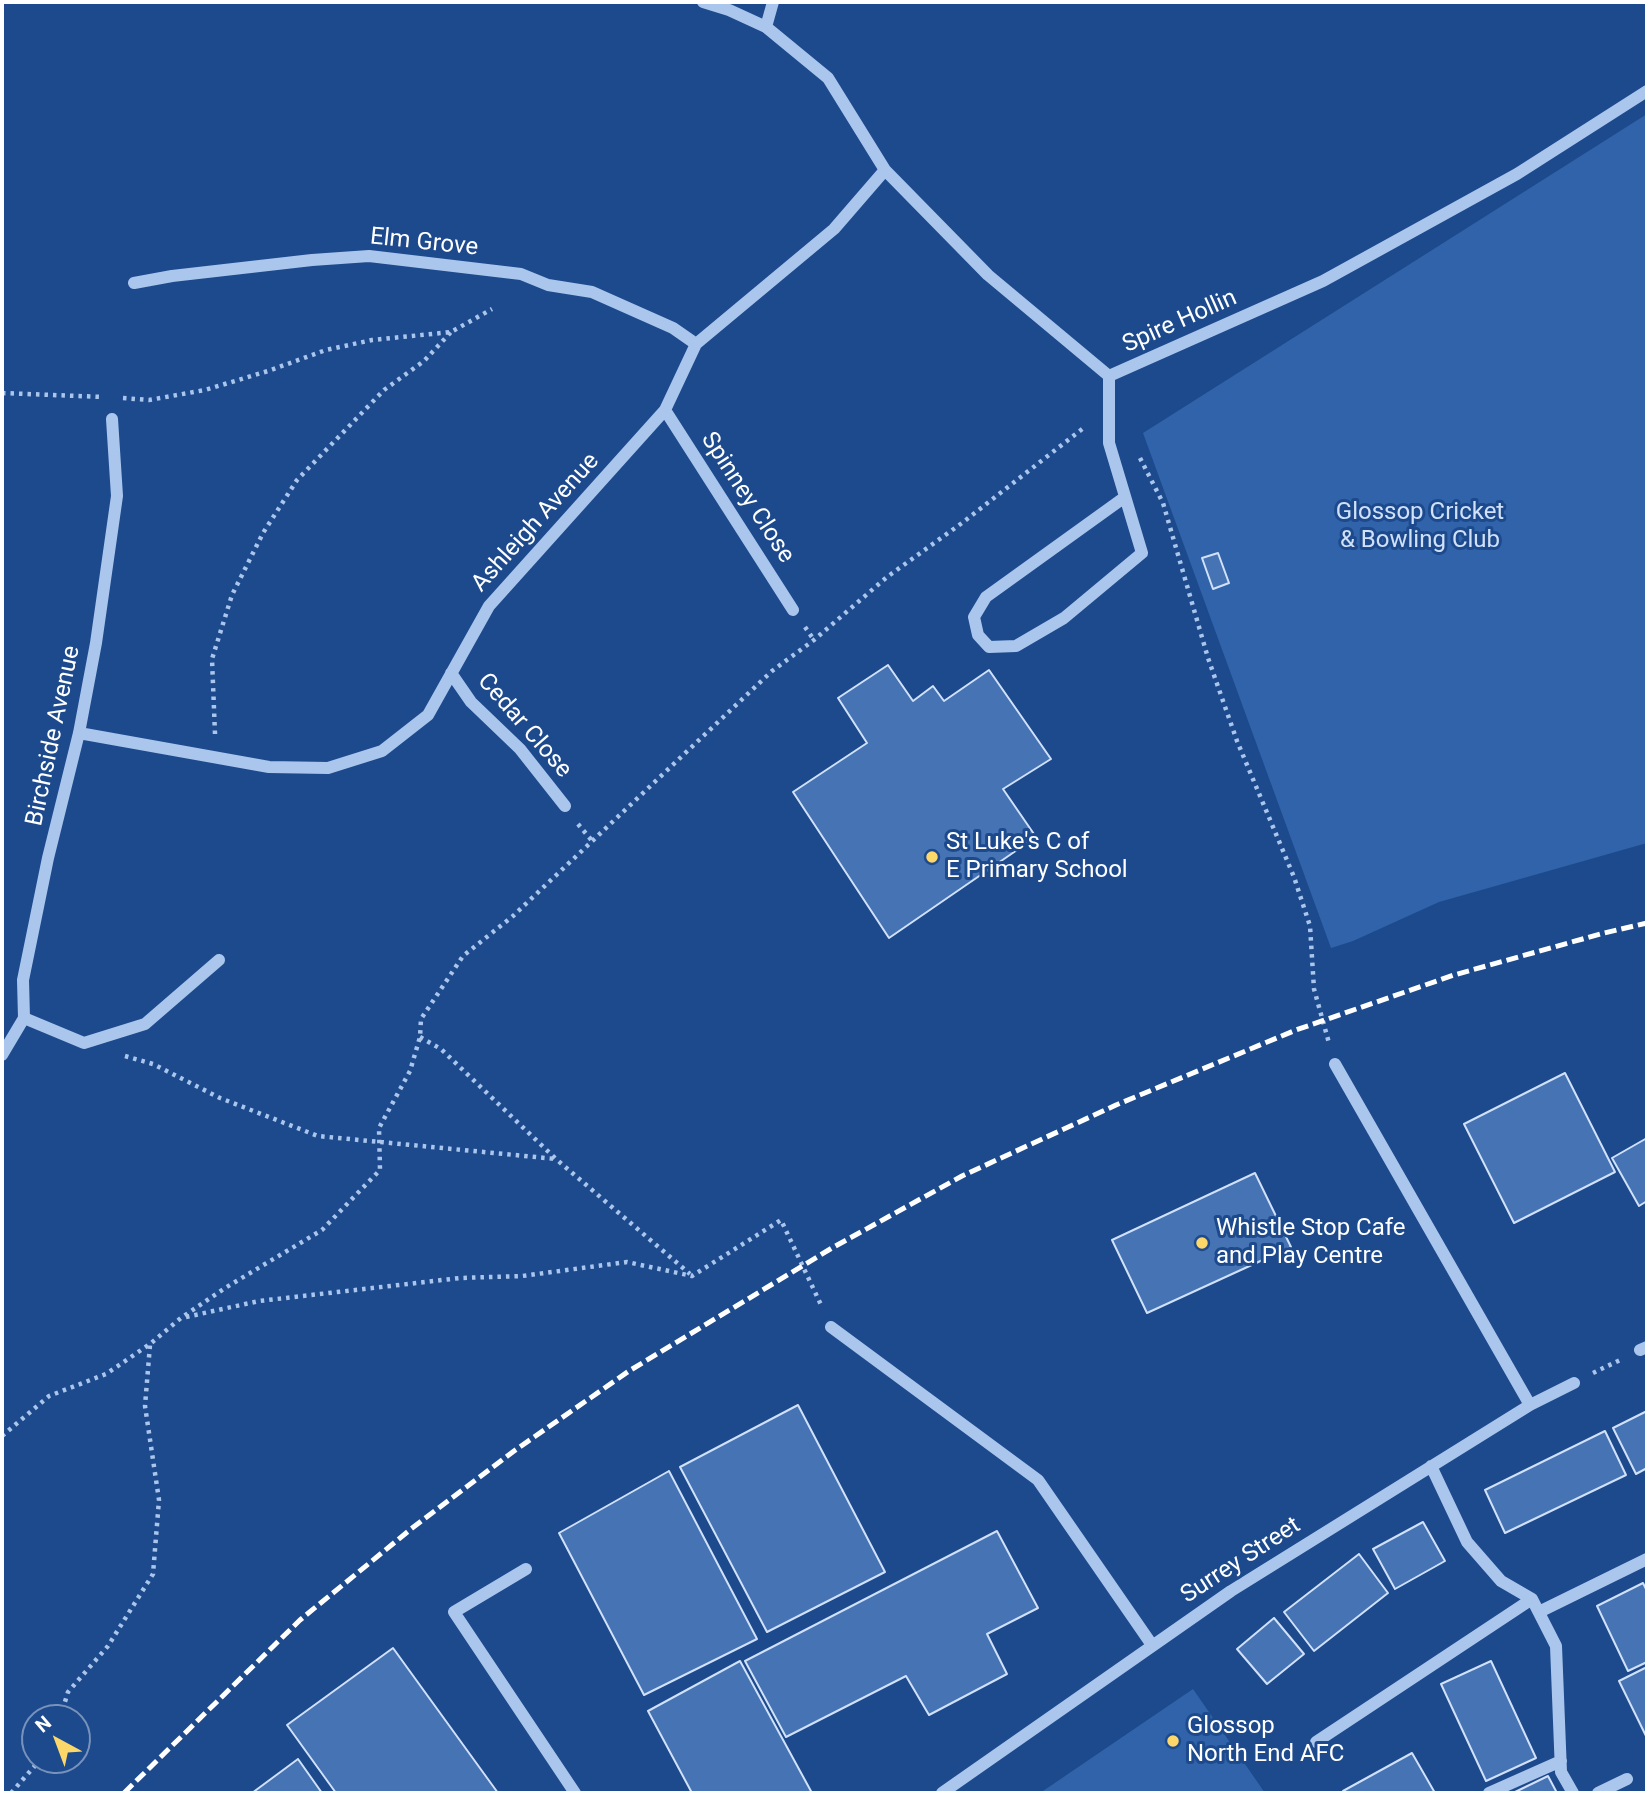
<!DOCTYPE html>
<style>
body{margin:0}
#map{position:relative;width:1649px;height:1795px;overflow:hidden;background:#1d4a8d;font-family:Roboto,sans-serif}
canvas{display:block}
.frame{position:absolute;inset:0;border:4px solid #fff;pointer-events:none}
.north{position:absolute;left:21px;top:1704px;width:70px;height:70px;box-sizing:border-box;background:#1d4a8d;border:2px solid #7792bb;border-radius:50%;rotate:319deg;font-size:19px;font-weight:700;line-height:28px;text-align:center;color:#fff}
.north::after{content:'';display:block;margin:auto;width:24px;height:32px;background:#fcd769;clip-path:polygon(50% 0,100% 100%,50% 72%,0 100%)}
</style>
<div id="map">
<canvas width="1649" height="1795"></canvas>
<div class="frame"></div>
<div class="north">N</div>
</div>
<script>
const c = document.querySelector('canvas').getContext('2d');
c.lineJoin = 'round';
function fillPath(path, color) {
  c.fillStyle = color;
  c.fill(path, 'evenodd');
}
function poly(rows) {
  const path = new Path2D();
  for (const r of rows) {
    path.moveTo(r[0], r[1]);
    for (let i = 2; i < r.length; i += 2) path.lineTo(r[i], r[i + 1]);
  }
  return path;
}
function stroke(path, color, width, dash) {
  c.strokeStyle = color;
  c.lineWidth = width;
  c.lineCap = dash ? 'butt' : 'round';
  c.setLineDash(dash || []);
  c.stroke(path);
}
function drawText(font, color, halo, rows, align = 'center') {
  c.font = font + ' Roboto,sans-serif';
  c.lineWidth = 6;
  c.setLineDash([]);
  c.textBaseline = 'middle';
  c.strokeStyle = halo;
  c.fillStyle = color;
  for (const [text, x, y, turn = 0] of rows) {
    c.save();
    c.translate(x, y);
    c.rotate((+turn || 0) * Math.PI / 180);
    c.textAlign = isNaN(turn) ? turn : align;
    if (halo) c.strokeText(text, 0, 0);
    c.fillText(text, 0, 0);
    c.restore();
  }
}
const green = poly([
 [1647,114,1647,843,1439,902,1353,941,1331,948,1143,433],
 [1193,1689,1265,1793,1040,1793]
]);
const building = poly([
 [1218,553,1229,583,1213,589,1202,558,1218,553],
 [888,665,913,701,933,686,944,701,989,670,1051,759,1003,789,1036,837,889,938,793,792,867,743,838,698,888,665],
 [1565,1073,1615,1172,1514,1223,1464,1124,1565,1073],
 [1647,1138,1647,1201,1639,1206,1612,1158,1647,1138],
 [1255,1173,1291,1247,1147,1313,1112,1240,1255,1173],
 [798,1405,885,1572,767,1632,680,1467,798,1405],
 [1647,1411,1647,1468,1636,1474,1613,1428,1647,1411],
 [1605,1431,1626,1475,1505,1533,1485,1490,1605,1431],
 [669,1471,757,1639,644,1695,559,1533,669,1471],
 [1423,1522,1445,1561,1395,1589,1373,1549,1423,1522],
 [997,1531,1038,1608,987,1634,1007,1674,929,1715,906,1676,786,1737,745,1661,997,1531],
 [1359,1554,1388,1593,1314,1651,1284,1612,1359,1554],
 [1643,1583,1647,1591,1647,1662,1628,1671,1597,1606,1643,1583],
 [1274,1618,1304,1654,1267,1684,1237,1649,1274,1618],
 [393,1648,498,1793,336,1793,287,1725,393,1648],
 [740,1661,812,1793,692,1793,648,1711,740,1661],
 [1491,1661,1536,1758,1486,1781,1441,1684,1491,1661],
 [1647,1667,1647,1738,1619,1681,1647,1667],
 [1412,1753,1435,1793,1345,1793,1343,1791,1412,1753],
 [298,1759,322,1793,252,1793,298,1759],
 [1548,1776,1557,1793,1513,1793,1548,1776]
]);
const path = poly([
 [2,393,103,397],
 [123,398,149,400,205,390,268,371,326,350,372,340,451,332,492,309],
 [1140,458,1163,503,1208,658,1237,741,1294,877,1310,926,1314,989,1329,1043],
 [805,627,814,640],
 [215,734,212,659,232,595,263,533,297,480,384,390,424,361,451,332],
 [578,824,593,842],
 [420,1037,441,1049,556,1159,690,1274],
 [125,1056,153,1064,220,1098,318,1136,556,1159],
 [186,1317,259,1301,460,1278,522,1276,627,1262,692,1276,781,1220,822,1307],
 [1593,1373,1620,1360],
 [2,1436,49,1396,106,1374,150,1344,181,1318,225,1288,322,1230,380,1170,379,1128,410,1071,420,1037,421,1019,463,956,513,916,772,671,814,640,887,577,962,523,1086,426],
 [60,1718,68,1692,108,1646,153,1574,159,1500,145,1406,150,1345],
 [11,1793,40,1760]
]);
const minor = poly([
 [703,2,729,10,766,27,828,78,885,170,988,275,1109,376,1323,281,1517,174,1647,91],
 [766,27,773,2],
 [134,283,172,276,312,260,369,256,521,274,548,285,592,292,673,328,696,344],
 [1109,376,1109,443,1142,553,1064,618,1016,646,989,647,978,635,974,617,986,597,1125,497],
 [665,410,793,610],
 [451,673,471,702,520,749,565,806],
 [79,733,269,767,328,768,382,751,428,715,489,606,665,410,696,344,834,229,885,170],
 [24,1018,84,1043,145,1024,219,960],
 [2,1055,24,1018,23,980,48,858,79,733,96,643,117,496,112,419],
 [1335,1064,1530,1405],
 [831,1327,1038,1480,1152,1645],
 [1640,1350,1647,1347],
 [1431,1466,1467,1542,1501,1581,1532,1599,1556,1646,1561,1772,1573,1793],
 [526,1569,454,1612,575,1793],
 [1539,1612,1647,1559],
 [1316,1742,1532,1599],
 [942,1793,1231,1591,1530,1405,1574,1383],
 [1489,1793,1561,1761],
 [1598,1793,1627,1779]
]);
const rail = poly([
 [124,1793,300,1620,411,1529,514,1451,629,1371,832,1248,962,1176,1116,1105,1296,1030,1454,975,1604,933,1647,923]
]);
const markers = [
 [932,857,7,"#fcd769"],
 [1202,1243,7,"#fcd769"],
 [1173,1741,7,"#fcd769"]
];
const streetNames = [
 ["Elm Grove",424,243,6],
 ["Spire Hollin",1180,322,-24],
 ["Spinney Close",747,498,57],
 ["Ashleigh Avenue",536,523,-48],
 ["Cedar Close",524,726,49],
 ["Birchside Avenue",54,736,-78],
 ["Surrey Street",1241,1561,-33]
];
const parkNames = [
 ["Glossop Cricket",1420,513],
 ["& Bowling Club",1420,541]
];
const poiNames = [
 ["St Luke's C of",946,843],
 ["E Primary School",946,871],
 ["Whistle Stop Cafe",1216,1229],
 ["and Play Centre",1216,1257],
 ["Glossop",1187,1727],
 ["North End AFC",1187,1755]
];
fillPath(green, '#3063aa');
fillPath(building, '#4573b4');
stroke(building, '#d0e1f9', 2);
stroke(path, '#aac6ed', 4.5, [3.5, 5]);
stroke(minor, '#aac6ed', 12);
stroke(rail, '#fff', 5, [12, 5]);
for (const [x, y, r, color] of markers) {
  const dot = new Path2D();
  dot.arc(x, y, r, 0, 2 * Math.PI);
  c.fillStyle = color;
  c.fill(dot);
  stroke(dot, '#1d4a8d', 2.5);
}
drawText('24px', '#fff', '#1d4a8d', streetNames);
drawText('24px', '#d0e1f9', '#1d4a8d', parkNames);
drawText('24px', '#fff', '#1d4a8d', poiNames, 'left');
</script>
